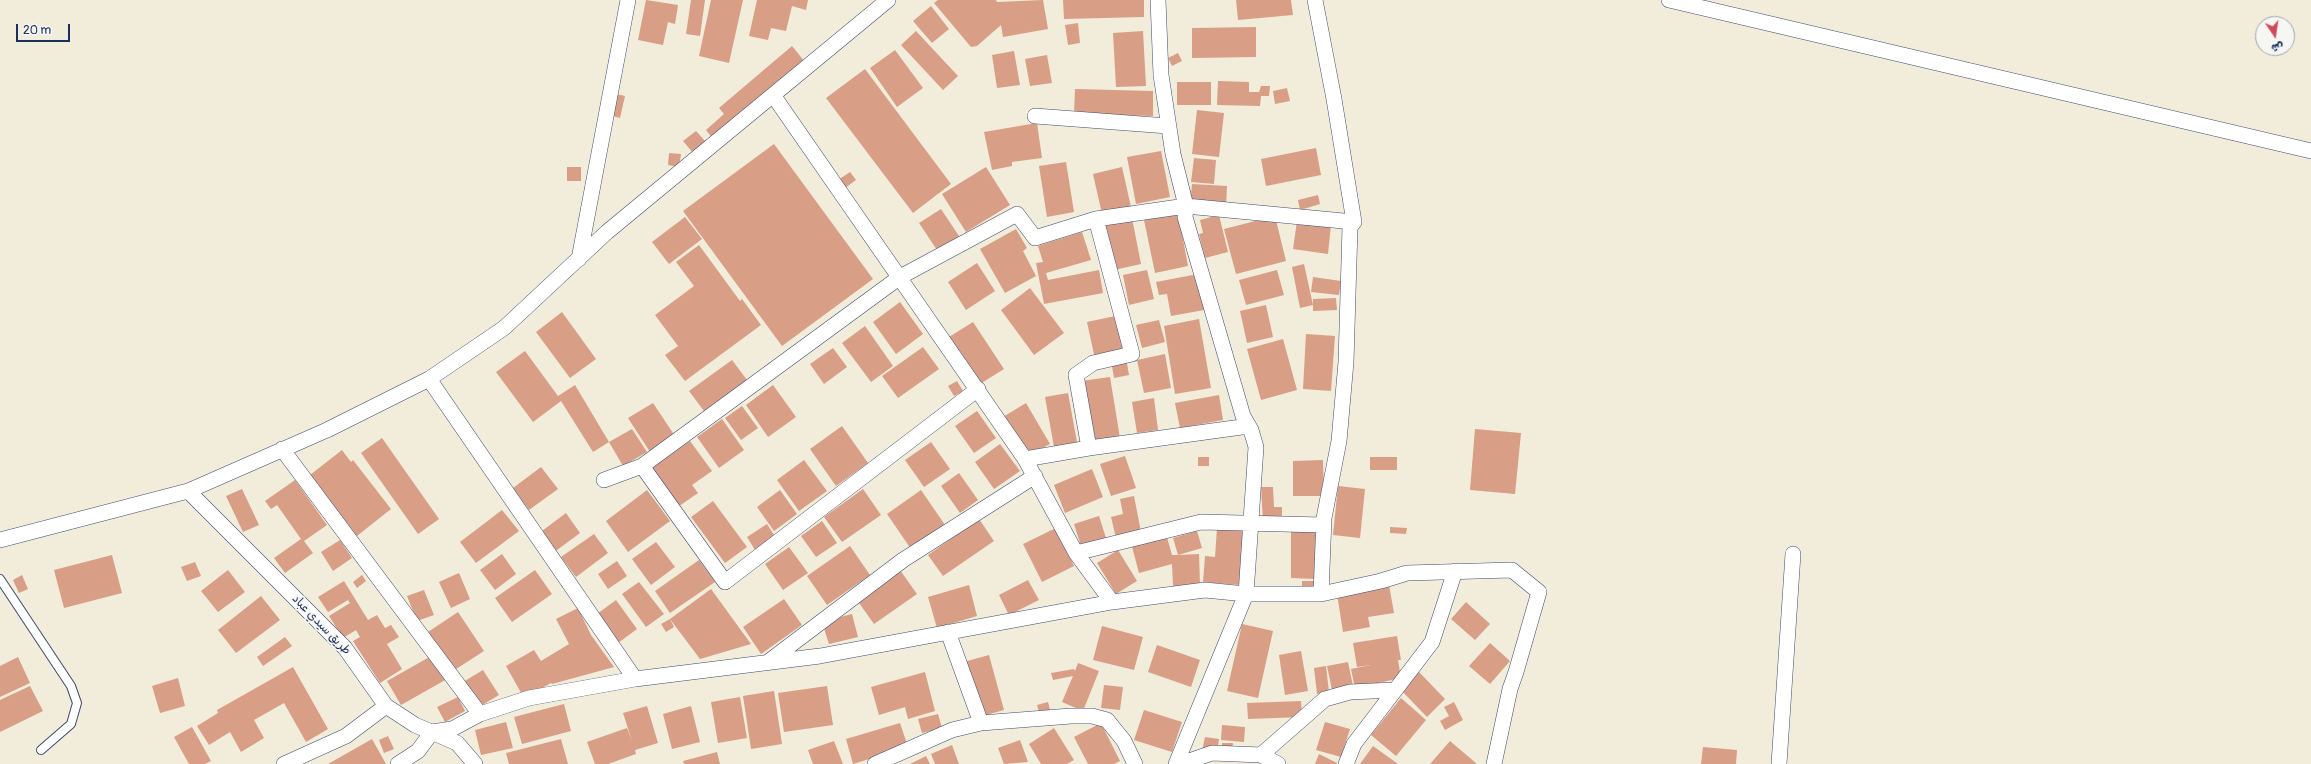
<!DOCTYPE html>
<meta charset="utf-8">
<style>
body{margin:0}
#map{position:relative;width:2311px;height:764px;overflow:hidden;background:#f2ecdb;font-family:Pangolin,"Playpen Sans Arabic",sans-serif}
canvas{display:block}
.north{position:absolute;left:2255px;top:16px;width:40px;height:40px;box-sizing:border-box;background:#f6f6f2;border:1px solid #9ea6b7;border-radius:50%;rotate:167deg;font-size:11px;font-weight:700;line-height:16px;text-align:center;color:#1b2f5e}
.north::after{content:'';display:block;margin:auto;width:14px;height:18px;background:#d1495b;clip-path:polygon(50% 0,100% 100%,50% 72%,0 100%)}
.scale{position:absolute;left:16px;top:24px;width:54px;height:18px;box-sizing:border-box;border:2px solid #1b2f5e;border-top:0;padding-left:5px;font-size:12px;line-height:14px;white-space:nowrap;color:#1b2f5e;-webkit-text-stroke:3px #f6f6f2;paint-order:stroke}
</style>
<div id="map">
<canvas width="2311" height="764"></canvas>
<div class="north">ش</div>
<div class="scale">20 m</div>
</div>
<script>
const c = document.querySelector('canvas').getContext('2d');
c.lineJoin = 'round';
function fillPath(path, color) {
  c.fillStyle = color;
  c.fill(path, 'evenodd');
}
function poly(rows) {
  const path = new Path2D();
  for (const r of rows) {
    path.moveTo(r[0], r[1]);
    for (let i = 2; i < r.length; i += 2) path.lineTo(r[i], r[i + 1]);
  }
  return path;
}
function stroke(path, color, width, dash) {
  c.strokeStyle = color;
  c.lineWidth = width;
  c.lineCap = dash ? 'butt' : 'round';
  c.setLineDash(dash || []);
  c.stroke(path);
}
function drawText(font, color, halo, rows, align = 'center') {
  c.font = font + ' Pangolin,"Playpen Sans Arabic",sans-serif';
  c.lineWidth = 3.5;
  c.setLineDash([]);
  c.textBaseline = 'middle';
  c.strokeStyle = halo;
  c.fillStyle = color;
  for (const [text, x, y, turn = 0] of rows) {
    c.save();
    c.translate(x, y);
    c.rotate((+turn || 0) * Math.PI / 180);
    c.textAlign = isNaN(turn) ? turn : align;
    if (halo) c.strokeText(text, 0, 0);
    c.fillText(text, 0, 0);
    c.restore();
  }
}
const building = poly([
 [646,0,678,5,675,24,668,22,663,45,638,40],
 [691,0,705,0,700,36,686,34],
 [711,0,743,0,729,63,699,56],
 [757,0,808,0,806,10,792,6,786,31,771,28,768,40,749,36],
 [938,0,996,0,997,2,1043,0,1048,29,1003,37,1001,25,977,46,971,47,934,3],
 [1063,0,1144,0,1144,17,1064,19],
 [1236,0,1291,0,1293,15,1238,20],
 [931,6,949,29,932,43,913,21],
 [1078,23,1080,43,1068,45,1065,25],
 [1256,27,1256,57,1192,58,1192,28],
 [916,31,958,76,943,90,901,45],
 [1143,31,1146,86,1116,87,1113,33],
 [792,46,805,62,713,139,706,130,724,114,719,108],
 [895,50,923,88,897,107,870,68],
 [1014,51,1020,85,997,88,992,55],
 [1178,53,1182,61,1172,66,1168,58],
 [1047,55,1052,83,1030,86,1025,59],
 [865,69,951,184,913,213,826,98],
 [1218,81,1249,82,1249,92,1259,92,1261,86,1270,86,1269,96,1261,96,1260,106,1217,105],
 [1177,82,1211,82,1211,105,1177,105],
 [1287,88,1290,101,1275,104,1273,91],
 [1075,89,1153,91,1153,116,1074,114],
 [607,92,625,96,620,118,602,113],
 [1197,110,1224,113,1219,157,1192,154],
 [1037,123,1042,158,1012,162,1012,166,992,170,984,132],
 [696,131,707,143,694,154,683,141],
 [774,144,873,279,782,346,683,211],
 [1316,148,1321,175,1266,186,1261,159],
 [1161,151,1170,197,1136,204,1127,157],
 [669,153,681,154,679,167,668,165],
 [1194,158,1216,160,1214,184,1191,182],
 [1066,162,1074,212,1047,217,1039,166],
 [567,167,581,167,581,181,567,181],
 [986,167,1010,205,966,232,942,194],
 [1122,167,1131,207,1102,214,1093,174],
 [850,172,856,180,841,191,835,182],
 [1192,184,1227,186,1226,207,1190,205],
 [1318,195,1320,204,1300,210,1298,200],
 [941,209,961,239,939,253,919,223],
 [1178,213,1188,266,1155,273,1144,220],
 [1219,215,1228,252,1205,258,1199,234,1203,233,1200,220],
 [1275,216,1286,261,1236,274,1224,229],
 [685,217,702,239,669,264,652,242],
 [1132,218,1141,264,1114,270,1105,224],
 [1297,221,1331,225,1328,254,1293,249],
 [1016,229,1027,248,1023,251,1036,276,1005,293,980,249],
 [1082,232,1091,260,1046,273,1048,280,1099,270,1103,293,1044,304,1036,263,1043,262,1038,246],
 [699,245,740,301,742,299,761,325,685,381,665,355,678,346,655,315,694,286,676,262],
 [977,263,995,291,966,310,948,282],
 [1304,264,1313,305,1300,308,1292,267],
 [1147,270,1154,299,1129,305,1123,275],
 [1277,270,1284,295,1246,305,1239,280],
 [1198,274,1204,310,1171,316,1167,294,1159,295,1156,282],
 [1313,277,1341,281,1339,295,1311,292],
 [1030,288,1064,333,1034,355,1001,310],
 [1336,298,1337,310,1313,311,1313,299],
 [900,302,923,334,896,354,873,322],
 [1266,305,1273,337,1247,343,1240,311],
 [562,312,596,359,570,378,536,332],
 [1120,315,1128,352,1095,359,1087,322],
 [1199,319,1211,388,1175,394,1164,326],
 [1159,320,1165,342,1142,348,1136,325],
 [973,322,1004,369,980,384,949,337],
 [865,326,893,366,871,382,842,343],
 [1306,334,1335,336,1331,391,1303,389],
 [1283,339,1297,390,1261,400,1247,349],
 [923,347,939,369,898,398,882,376],
 [833,348,847,367,824,384,810,364],
 [525,351,558,396,575,385,609,442,593,452,561,401,533,422,496,372],
 [1165,354,1171,388,1144,393,1137,360],
 [732,360,747,380,704,411,689,391],
 [1127,363,1129,375,1114,378,1112,366],
 [1110,377,1120,438,1091,443,1081,381],
 [957,381,963,391,954,396,948,386],
 [773,385,796,417,768,437,746,405],
 [1068,393,1077,442,1054,447,1045,397],
 [1219,395,1223,420,1180,428,1175,403],
 [1154,398,1158,430,1137,433,1132,402],
 [653,403,675,436,650,452,628,418],
 [1026,403,1050,444,1026,457,1003,417],
 [742,406,758,428,741,440,725,418],
 [977,411,996,438,974,453,955,426],
 [722,419,744,450,719,468,697,437],
 [842,426,868,463,836,486,810,449],
 [632,429,647,452,623,466,609,442],
 [1475,429,1521,433,1515,494,1470,490],
 [382,438,439,519,418,534,361,453],
 [690,441,712,471,692,485,698,493,675,509,647,471],
 [931,442,950,469,924,487,905,460],
 [1000,444,1020,471,994,489,975,462],
 [342,450,351,462,353,460,391,509,357,536,310,475],
 [1125,456,1136,488,1111,496,1100,464],
 [1198,457,1209,457,1209,466,1198,466],
 [1370,457,1397,457,1397,470,1370,470],
 [804,460,827,491,799,511,777,480],
 [1323,460,1324,496,1293,496,1293,461],
 [541,467,558,489,529,510,513,488],
 [1092,469,1103,497,1065,513,1054,485],
 [959,473,978,500,960,513,941,486],
 [295,480,327,525,304,541,313,553,285,573,274,558,301,539,277,505,271,509,265,501],
 [1338,486,1365,489,1360,538,1333,535],
 [1261,487,1273,487,1274,507,1282,507,1282,520,1263,521],
 [242,489,259,525,243,532,226,496],
 [863,489,881,515,842,542,824,517],
 [647,490,670,521,628,552,606,521],
 [780,490,797,514,774,531,757,507],
 [921,490,945,525,911,549,887,514],
 [1134,496,1141,532,1116,538,1111,517,1123,514,1120,499],
 [713,501,747,547,725,563,691,517],
 [502,510,519,531,476,563,460,542],
 [566,513,580,533,553,553,538,534],
 [1099,516,1106,538,1081,546,1074,524],
 [979,519,994,541,943,576,928,555],
 [822,521,837,543,816,557,801,536],
 [767,524,776,538,755,550,747,537],
 [1390,527,1407,528,1406,534,1390,533],
 [1056,528,1074,566,1042,582,1023,544],
 [1217,528,1245,530,1241,585,1203,582,1205,556,1215,557],
 [1291,528,1316,528,1316,579,1291,578],
 [1197,531,1202,548,1178,555,1199,554,1200,585,1173,586,1172,564,1139,573,1131,543,1166,534,1172,555,1178,555,1173,538],
 [594,534,608,553,576,577,561,557],
 [340,540,352,558,333,571,321,552],
 [656,542,675,567,651,585,632,559],
 [850,546,870,575,827,605,807,576],
 [789,547,808,573,783,590,765,564],
 [1118,550,1137,581,1116,594,1097,563],
 [502,554,516,574,495,590,480,570],
 [112,555,122,593,64,608,54,570],
 [699,560,715,582,670,613,655,591],
 [617,561,627,576,608,589,598,574],
 [195,562,201,576,187,581,181,567],
 [228,570,245,592,218,612,201,591],
 [535,570,552,594,512,622,495,598],
 [900,570,917,594,874,624,857,600],
 [459,573,470,599,451,608,439,582],
 [22,575,28,589,19,593,13,580],
 [362,575,366,581,357,588,353,582],
 [1028,580,1039,600,1009,615,999,595],
 [344,581,368,620,377,615,385,628,391,625,399,637,387,644,402,669,380,683,353,641,360,637,356,630,343,638,329,616,350,603,348,600,328,612,318,597],
 [1302,581,1314,581,1315,591,1302,591],
 [639,582,664,614,646,627,622,594],
 [969,585,977,616,937,628,928,597],
 [1389,585,1394,613,1368,617,1370,627,1343,632,1337,594],
 [711,589,751,644,700,659,670,619],
 [424,590,434,615,417,621,407,596],
 [261,596,280,620,236,653,218,630],
 [784,599,802,625,761,654,743,627],
 [616,600,637,629,618,643,597,614],
 [1466,602,1490,624,1475,640,1451,619],
 [578,608,591,635,614,667,552,684,551,683,524,698,506,666,534,650,541,661,569,644,556,619],
 [458,612,484,651,453,671,428,632],
 [852,614,858,637,829,644,822,622],
 [670,619,674,627,666,632,661,624],
 [1242,624,1273,631,1258,698,1227,691],
 [1102,626,1143,637,1134,670,1093,660],
 [1397,636,1401,660,1398,660,1401,678,1355,688,1351,669,1371,665,1357,667,1353,643],
 [285,637,292,646,263,666,257,657],
 [1490,643,1510,661,1490,684,1469,666],
 [1157,645,1200,660,1191,687,1148,672],
 [1301,651,1308,691,1285,695,1279,655],
 [433,655,447,679,401,705,387,681],
 [989,655,1004,710,975,718,960,663],
 [18,657,30,683,0,697,0,666],
 [1348,662,1353,686,1332,690,1327,666],
 [1078,663,1099,671,1083,711,1062,702,1073,676,1053,680,1051,673,1074,669,1075,671],
 [1326,666,1329,692,1317,694,1314,668],
 [293,667,328,729,306,742,284,703,254,720,264,738,241,752,230,732,209,745,197,726,218,713,217,710],
 [483,670,499,695,479,707,463,682],
 [925,672,935,711,908,719,905,707,879,715,871,687],
 [1419,672,1445,699,1427,717,1401,690],
 [178,678,185,706,160,713,152,686],
 [1104,685,1123,687,1120,710,1101,708],
 [30,686,43,711,0,732,0,700],
 [827,686,833,725,784,732,778,693],
 [774,691,782,744,751,749,743,696],
 [458,697,465,711,445,722,437,707],
 [740,697,747,738,718,743,711,702],
 [1401,698,1426,720,1396,756,1371,735],
 [1301,701,1302,717,1248,719,1247,703],
 [1048,702,1050,710,1039,712,1037,705],
 [1454,702,1463,720,1445,730,1440,721,1449,716,1444,707],
 [564,704,571,731,522,744,514,717],
 [647,706,658,743,635,750,636,754,608,764,595,764,587,742,627,728,632,741,623,713],
 [691,706,700,742,672,749,663,714],
 [1144,710,1182,722,1172,752,1134,740],
 [938,714,942,728,922,733,918,719],
 [506,722,513,748,481,755,475,730],
 [1325,722,1350,729,1341,757,1316,750],
 [900,723,908,747,853,764,846,739],
 [1101,723,1120,761,1114,764,1088,764,1074,737],
 [1222,725,1245,727,1244,742,1221,740],
 [192,727,211,761,205,764,189,764,174,737],
 [1054,728,1074,760,1067,764,1041,764,1029,744],
 [388,736,394,749,384,753,379,740],
 [1205,737,1219,739,1217,753,1202,751],
 [372,739,386,764,328,764],
 [561,739,568,764,509,764,506,753],
 [1020,740,1028,762,1004,764,998,748],
 [834,741,843,764,813,764,808,750],
 [1450,741,1477,764,1430,764],
 [1222,743,1233,743,1232,751,1222,751],
 [952,745,959,764,935,764,931,754],
 [1373,746,1398,764,1360,764],
 [1703,747,1737,750,1736,764,1701,764],
 [717,752,720,764,684,764,683,761],
 [1319,754,1337,763,1337,764,1315,764],
 [926,756,930,764,910,764]
]);
const service = poly([
 [0,579,71,686,77,703,71,724,41,750]
]);
const minor = poly([
 [1158,0,1161,75,1173,154,1186,206,1185,217,1243,416,1251,430,1256,447,1246,594,1176,764],
 [1315,0,1334,99,1354,222,1350,227,1346,362,1339,441,1324,518,1321,594],
 [1669,0,2311,151],
 [773,95,1025,459,1076,553,1112,602],
 [1035,116,1168,126],
 [579,259,628,0],
 [429,379,635,679],
 [1089,448,1076,375,1093,363,1132,354,1096,219],
 [282,449,480,714],
 [1025,459,1089,448,1249,426],
 [642,466,725,582,978,389],
 [604,480,642,466,900,277,1017,214,1035,238,1096,219,1186,206,1354,222],
 [188,491,345,648,386,706,415,725,457,743,475,764],
 [0,540,188,491,327,430,429,379,504,328,607,232,888,0],
 [1076,553,1201,522,1323,525],
 [948,632,981,723],
 [768,662,903,560,1035,476],
 [1261,755,1278,764],
 [284,764,346,736,386,706],
 [398,764,418,751,432,732,452,729,480,714,529,698,635,679,820,656,1112,602,1205,590,1246,594,1321,594,1381,581,1407,573,1512,570,1539,592,1516,672,1510,689,1494,764],
 [875,764,952,730,981,723,1071,716,1092,716,1107,720,1124,741,1135,764],
 [1180,764,1212,753,1261,755,1325,699,1350,692,1394,690],
 [1346,764,1354,744,1432,642,1455,571],
 [1779,764,1793,554]
]);
const streetNames = [
 ["طريق سيدي عباد",321,625,46]
];
fillPath(building, '#d89e86');
stroke(service, '#3b4b71', 10);
stroke(minor, '#3b4b71', 16);
stroke(service, '#fff', 8);
stroke(minor, '#fff', 15);
drawText('12px', '#1b2f5e', '#f6f6f2', streetNames);
</script>
